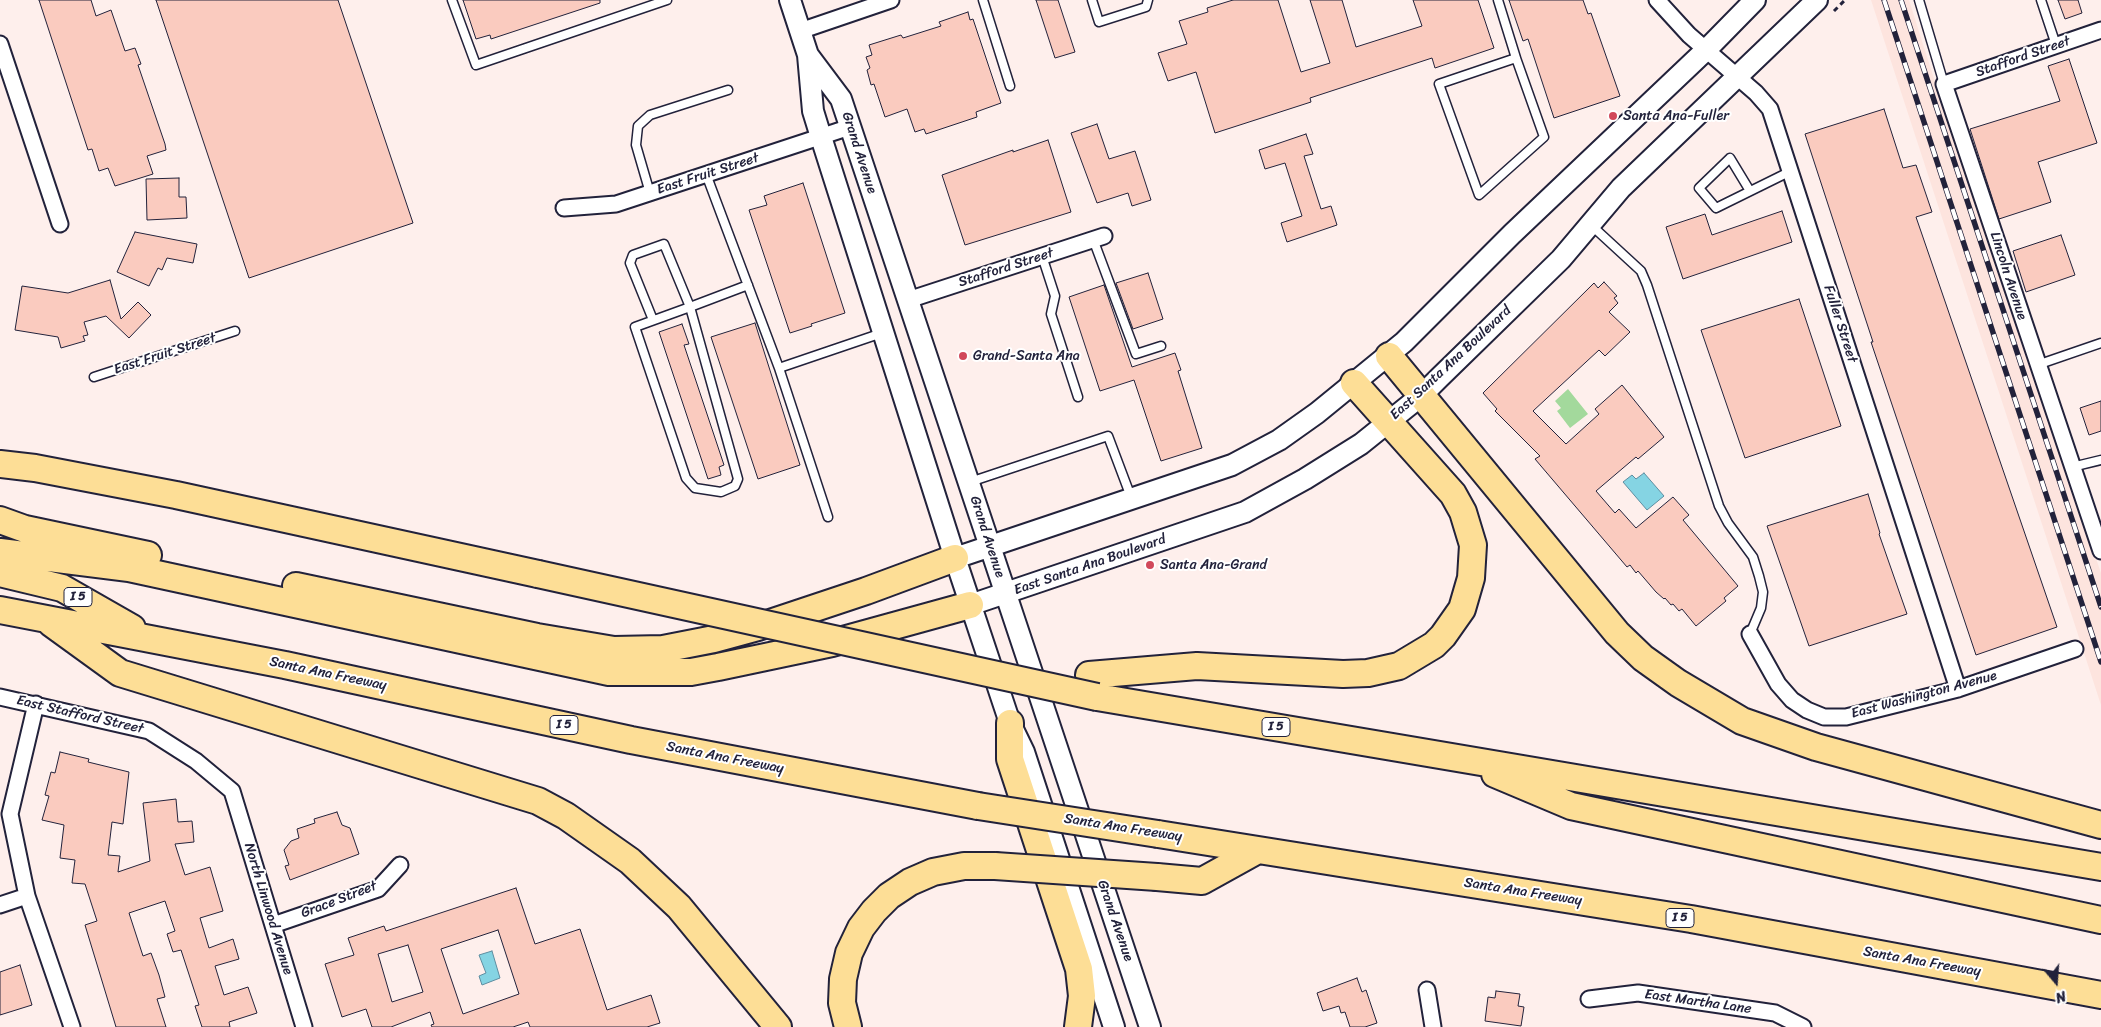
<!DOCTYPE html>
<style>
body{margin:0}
#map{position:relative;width:2101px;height:1027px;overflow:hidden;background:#feefec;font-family:Sriracha,sans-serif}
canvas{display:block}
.north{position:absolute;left:2031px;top:957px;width:50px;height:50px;-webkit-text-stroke:4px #fff;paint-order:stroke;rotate:162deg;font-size:14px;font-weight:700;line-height:20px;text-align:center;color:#22223b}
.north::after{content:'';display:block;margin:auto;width:18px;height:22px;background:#22223b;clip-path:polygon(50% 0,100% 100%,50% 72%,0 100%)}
</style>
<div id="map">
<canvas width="2101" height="1027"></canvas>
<div class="north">N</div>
</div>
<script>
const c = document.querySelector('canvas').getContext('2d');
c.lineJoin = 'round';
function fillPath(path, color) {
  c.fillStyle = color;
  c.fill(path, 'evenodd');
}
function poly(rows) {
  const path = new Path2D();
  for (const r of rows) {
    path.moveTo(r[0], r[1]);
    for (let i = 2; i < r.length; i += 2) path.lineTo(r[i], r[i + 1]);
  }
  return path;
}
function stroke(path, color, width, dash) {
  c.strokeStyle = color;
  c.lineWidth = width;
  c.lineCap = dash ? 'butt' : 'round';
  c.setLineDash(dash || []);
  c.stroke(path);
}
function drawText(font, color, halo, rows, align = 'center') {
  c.font = font + ' Sriracha,sans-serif';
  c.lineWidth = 4;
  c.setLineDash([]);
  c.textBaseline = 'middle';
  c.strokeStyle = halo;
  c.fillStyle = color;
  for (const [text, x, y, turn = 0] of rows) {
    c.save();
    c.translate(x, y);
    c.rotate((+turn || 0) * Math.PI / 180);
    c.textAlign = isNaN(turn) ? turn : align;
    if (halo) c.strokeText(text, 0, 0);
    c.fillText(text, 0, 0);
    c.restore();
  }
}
const built = poly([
 [1871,0,1909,0,1955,145,2101,573,2101,705]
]);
const green = poly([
 [1568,389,1588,414,1570,428,1557,411,1561,408,1555,401]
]);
const water = poly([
 [1644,473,1664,496,1647,510,1623,482,1632,475,1636,479,1644,473],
 [492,951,500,978,482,985,479,976,486,973,479,955,492,951]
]);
const building = poly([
 [39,0,91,0,96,16,111,10,125,51,135,48,141,64,138,65,165,144,166,150,147,156,153,174,115,186,108,168,99,171,92,149,88,150,39,0],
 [156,0,338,0,413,223,249,278,156,0],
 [463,0,600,0,600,3,491,39,490,35,476,39,463,0],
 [1036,0,1058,0,1075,52,1055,58,1036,0],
 [1233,0,1278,0,1301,72,1330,63,1310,0,1342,0,1356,47,1422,26,1413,0,1478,0,1494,48,1435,68,1432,58,1310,98,1311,102,1215,133,1196,72,1168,81,1158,53,1187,44,1179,21,1208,12,1207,8,1233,0],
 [1509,0,1583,0,1588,14,1591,13,1620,96,1554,118,1528,39,1523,41,1509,0],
 [2058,0,2078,0,2082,13,2065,19,2058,0],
 [968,12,970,20,973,19,1001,103,976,112,977,117,926,134,924,129,915,132,907,109,885,117,874,84,871,85,867,70,870,68,866,57,872,55,869,45,901,35,903,38,941,26,939,22,968,12],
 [2069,59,2097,143,2038,162,2051,202,1999,219,1970,129,2060,101,2048,66,2069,59],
 [1884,109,1903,168,1916,165,1932,212,1916,217,2057,627,1976,655,1871,342,1873,342,1805,134,1884,109],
 [1097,124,1109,159,1135,151,1151,200,1132,206,1128,193,1097,203,1071,133,1097,124],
 [1306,134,1313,154,1304,156,1321,209,1331,206,1337,225,1287,242,1281,223,1302,216,1285,163,1265,169,1259,150,1306,134],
 [1048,140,1071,212,965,245,942,175,1013,150,1013,152,1048,140],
 [179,178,179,197,186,197,187,218,147,220,146,179,179,178],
 [803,183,845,313,811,324,812,326,790,333,749,210,767,205,764,196,803,183],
 [1782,211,1792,242,1683,279,1666,227,1705,214,1712,235,1782,211],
 [135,232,197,244,193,263,167,258,162,270,158,268,149,286,117,272,135,232],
 [2061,235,2075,275,2026,292,2013,251,2061,235],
 [1148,273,1163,319,1133,329,1116,283,1148,273],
 [110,280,121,319,138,302,151,315,129,338,106,316,84,322,88,335,83,336,85,341,61,348,58,337,15,330,22,286,68,293,110,280],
 [1604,282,1617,296,1614,298,1618,303,1609,312,1630,332,1605,356,1599,350,1533,411,1566,444,1599,414,1595,409,1622,385,1664,437,1638,459,1636,457,1596,491,1615,513,1619,509,1636,528,1673,497,1689,515,1683,520,1738,586,1724,598,1726,601,1696,626,1682,609,1679,611,1673,604,1671,605,1665,598,1664,599,1656,592,1638,571,1636,573,1630,565,1627,567,1535,459,1540,456,1495,411,1497,409,1483,393,1594,283,1598,288,1604,282],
 [1104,285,1132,367,1175,353,1181,370,1178,371,1202,448,1161,461,1134,380,1100,391,1069,297,1104,285],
 [1799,299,1841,426,1745,458,1701,330,1799,299],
 [755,323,800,465,758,479,711,337,755,323],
 [682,324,689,344,684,345,724,465,719,467,721,475,708,479,659,332,682,324],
 [2101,401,2101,431,2089,435,2080,408,2101,401],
 [1868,494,1880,533,1879,534,1907,614,1809,646,1767,526,1868,494],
 [60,752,89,759,88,762,129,772,123,824,112,822,108,855,120,856,118,872,150,861,143,803,176,799,178,822,192,821,194,842,175,844,185,875,210,867,223,911,200,918,209,948,233,939,239,959,215,966,224,995,248,987,257,1013,229,1022,230,1027,202,1027,195,1006,199,1005,181,950,173,952,167,934,175,931,165,901,129,913,143,956,151,953,159,975,165,997,157,999,166,1027,116,1027,85,925,97,921,85,884,72,883,75,860,60,858,64,825,42,820,49,796,45,795,51,772,55,773,60,752],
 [337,812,342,825,350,828,359,854,290,880,285,866,289,865,284,850,291,841,299,838,297,829,315,823,314,819,337,812],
 [516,888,535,944,580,929,607,1010,651,995,660,1023,647,1027,530,1027,528,1022,513,1027,432,1027,431,1025,434,1024,430,1012,391,1027,372,1027,366,1009,342,1017,325,964,354,955,348,938,384,926,386,931,516,888],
 [498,930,519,994,463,1014,441,949,498,930],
 [408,945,423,992,392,1002,378,954,408,945],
 [20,965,32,1005,0,1015,0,972,20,965],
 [1357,978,1362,992,1366,990,1377,1023,1365,1027,1350,1027,1345,1012,1341,1013,1339,1006,1323,1011,1317,993,1357,978],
 [1496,991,1520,994,1518,1006,1524,1007,1521,1026,1485,1021,1488,997,1495,998,1496,991]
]);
const path = poly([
 [1834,11,1845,0]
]);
const service = poly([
 [452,0,476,65,667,0],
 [983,0,1010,86],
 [1092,0,1099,22,1146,7,1148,0],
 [1498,0,1516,58,1439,84,1479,195,1544,137,1516,58],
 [1919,0,1944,84],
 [2041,0,2056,45],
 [706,174,779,368,882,333],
 [1750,191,1730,158,1699,188,1716,208,1791,171],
 [650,193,636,145,638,126,650,115,728,90],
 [1591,225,1641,271,1647,285,1719,506,1728,523,1753,557,1759,576,1763,592,1761,608,1750,634],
 [1093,239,1136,354,1161,346],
 [1042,256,1055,296,1051,314,1078,397],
 [653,320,630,263,633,255,664,244,690,307,738,479,735,486,721,492,695,488,686,478,635,327,690,307,748,285],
 [2037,365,2101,343],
 [779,368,828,517],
 [94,377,235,331],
 [2072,467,2101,460],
 [970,482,1108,436,1131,497]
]);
const minor = poly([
 [1657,0,1689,35,1756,93,1770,109,1958,689],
 [2101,30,1944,84,2101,551],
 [800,31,891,0],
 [0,44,60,224],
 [564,208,616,204,850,127],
 [908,300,1104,236],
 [1750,634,1778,684,1792,700,1807,710,1824,717,1846,717,1958,689,2075,649],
 [0,697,149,731,196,761,232,791,304,1027],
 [36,704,10,814,27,896,72,1027],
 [0,905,27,896],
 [273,925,378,889,400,865],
 [1427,990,1433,1027],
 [1589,999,1638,993,1775,1013,1803,1027]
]);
const secondary = poly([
 [790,0,808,55,813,111,821,137,955,558,1010,723,1024,752,1114,1027],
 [808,55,841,99,1150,1027],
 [955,558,1232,465,1279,440,1317,413,1404,342,1512,234,1707,49,1755,0],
 [970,605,1245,512,1305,479,1361,444,1422,395,1439,378,1561,259,1621,188,1817,0]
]);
const motorway = poly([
 [1389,356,1617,633,1643,658,1678,683,1742,721,1816,747,2101,825],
 [0,464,35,468,176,495,538,574],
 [0,520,25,529,148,555],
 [0,552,129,568,609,672,691,672,718,667,832,643,970,605],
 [0,573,62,588,132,628],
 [296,586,537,637,614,650,663,649,714,639,758,627,866,591,955,558],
 [0,610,285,665,631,740,978,806],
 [51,623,120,673,538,801,566,816,630,861,679,907,778,1027],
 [1089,675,1197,666,1343,674,1368,673,1399,666,1434,645,1443,636,1462,609,1471,578,1473,545,1463,512,1453,494,1354,383],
 [1097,697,2101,867],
 [1010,723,1010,759,1079,969,1082,996,1078,1027],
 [1495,774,1571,806,2101,920],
 [1158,834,1691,919,2101,995],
 [1157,877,1202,881,1258,850],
 [848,1027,842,1003,843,979,849,953,861,928,874,911,889,896,910,882,933,872,964,866,995,866]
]);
const rail = poly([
 [1884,0,2101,662],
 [1901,0,2101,607]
]);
const motorwayBridge = poly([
 [538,574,1097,697],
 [978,806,1158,834],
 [995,866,1157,877]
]);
const markers = [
 [1613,116,5,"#d1495b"],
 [963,356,5,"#d1495b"],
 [1150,565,5,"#d1495b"]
];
const shields = [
 [78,597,28],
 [564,725,28],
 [1276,727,28],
 [1680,918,28]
];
const shieldNames = [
 ["I 5",78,597],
 ["I 5",564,725],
 ["I 5",1276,727],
 ["I 5",1680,918]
];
const streetNames = [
 ["Stafford Street",2023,57,-19],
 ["Grand Avenue",859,153,72],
 ["East Fruit Street",708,174,-18],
 ["Stafford Street",1006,268,-18],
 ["Lincoln Avenue",2008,276,72],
 ["Fuller Street",1840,324,72],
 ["East Fruit Street",165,354,-18],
 ["East Santa Ana Boulevard",1451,363,-43],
 ["Grand Avenue",987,537,72],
 ["East Santa Ana Boulevard",1090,565,-19],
 ["Santa Ana Freeway",328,674,12],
 ["East Washington Avenue",1924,695,-15],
 ["East Stafford Street",80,715,13],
 ["Santa Ana Freeway",725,758,11],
 ["Santa Ana Freeway",1123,828,9],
 ["Santa Ana Freeway",1523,892,9],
 ["Grace Street",339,900,-21],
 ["North Linwood Avenue",268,909,73],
 ["Grand Avenue",1115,921,71],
 ["Santa Ana Freeway",1922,962,10],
 ["East Martha Lane",1698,1002,8]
];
const poiNames = [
 ["Santa Ana-Fuller",1623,116],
 ["Grand-Santa Ana",973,356],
 ["Santa Ana-Grand",1160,565]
];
fillPath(built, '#fde4de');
fillPath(green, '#a3d99c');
fillPath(water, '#85d4e3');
stroke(water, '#5d8da0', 1);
fillPath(building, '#facbbf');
stroke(building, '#22223b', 1);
stroke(service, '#22223b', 11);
stroke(minor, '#22223b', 19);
stroke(secondary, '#22223b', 24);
stroke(motorway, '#22223b', 30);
stroke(path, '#22223b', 3, [5, 4]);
stroke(service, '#fff', 8);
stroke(minor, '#fff', 15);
stroke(secondary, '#fff', 20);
stroke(motorway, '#fdde96', 26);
stroke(rail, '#22223b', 5.5);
stroke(rail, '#fff', 4, [11]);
stroke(motorwayBridge, '#22223b', 30, []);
stroke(motorwayBridge, '#fdde96', 26);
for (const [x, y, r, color] of markers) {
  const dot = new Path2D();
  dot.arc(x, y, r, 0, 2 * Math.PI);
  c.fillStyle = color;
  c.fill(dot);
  stroke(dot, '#fff', 2);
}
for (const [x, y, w] of shields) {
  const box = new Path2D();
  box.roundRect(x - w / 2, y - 9.5, w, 19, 4);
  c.fillStyle = '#fff';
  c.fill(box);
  stroke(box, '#22223b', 1);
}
drawText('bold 12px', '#22223b', null, shieldNames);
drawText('14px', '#22223b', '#fff', streetNames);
drawText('14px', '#22223b', '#fff', poiNames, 'left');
</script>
